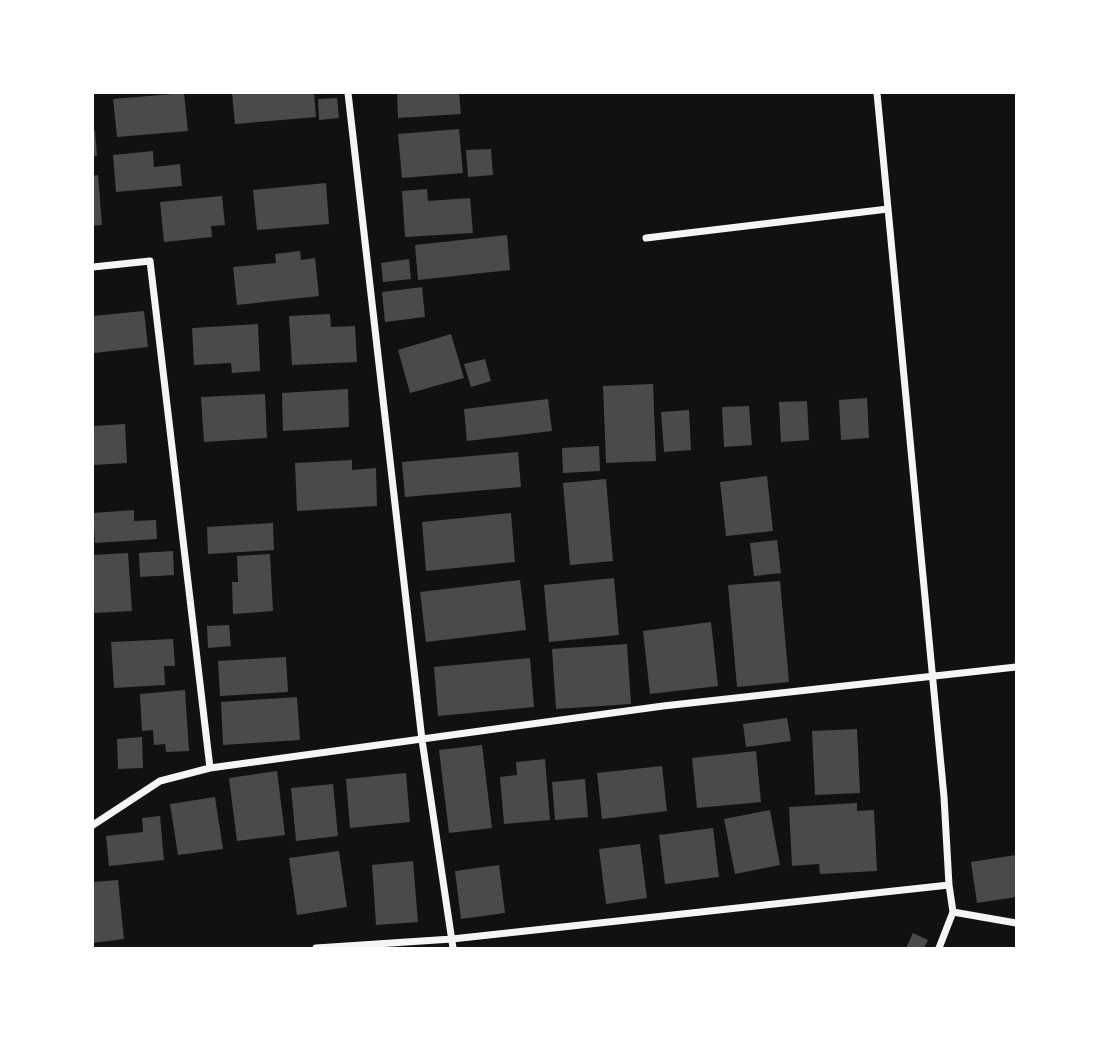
<!DOCTYPE html>
<style>
body{margin:0}
#map{position:relative;width:1109px;height:1041px;overflow:hidden;background:#111;font-family:Jost,sans-serif}
canvas{display:block}
.frame{position:absolute;inset:0;border:94px solid #fff;pointer-events:none}
</style>
<div id="map">
<canvas width="1109" height="1041"></canvas>
<div class="frame"></div>
</div>
<script>
const c = document.querySelector('canvas').getContext('2d');
c.lineJoin = 'round';
function fillPath(path, color) {
  c.fillStyle = color;
  c.fill(path, 'evenodd');
}
function poly(rows) {
  const path = new Path2D();
  for (const r of rows) {
    path.moveTo(r[0], r[1]);
    for (let i = 2; i < r.length; i += 2) path.lineTo(r[i], r[i + 1]);
  }
  return path;
}
function stroke(path, color, width, dash) {
  c.strokeStyle = color;
  c.lineWidth = width;
  c.lineCap = dash ? 'butt' : 'round';
  c.setLineDash(dash || []);
  c.stroke(path);
}
const building = poly([
 [184,93,188,131,117,137,113,99],
 [232,93,314,93,316,117,235,124],
 [397,93,459,93,461,114,398,118],
 [337,98,339,118,319,120,318,99],
 [459,129,463,173,402,178,398,134],
 [93,130,95,130,97,156,93,156],
 [491,149,493,175,468,177,466,150],
 [153,151,154,167,180,164,182,186,116,192,113,155],
 [98,175,102,225,93,226,93,176],
 [326,183,329,224,257,230,253,190],
 [427,189,428,201,470,198,473,233,405,237,402,191],
 [222,196,225,225,211,226,212,237,164,242,160,202],
 [507,235,510,270,418,280,415,245],
 [300,251,301,260,315,258,319,296,237,305,233,267,276,263,275,254],
 [409,259,411,279,383,282,381,263],
 [422,287,425,317,385,322,382,292],
 [144,311,148,347,94,353,93,316],
 [330,314,331,327,355,326,357,362,292,365,289,316],
 [258,324,260,371,232,373,231,363,194,365,192,328],
 [451,334,464,378,410,393,398,350],
 [485,359,491,381,471,387,464,364],
 [653,384,656,461,606,463,603,386],
 [348,389,349,427,283,431,282,393],
 [265,394,267,438,204,442,201,397],
 [867,398,869,438,841,440,839,400],
 [548,399,552,431,467,441,464,409],
 [807,401,809,440,781,442,779,402],
 [749,406,752,445,724,447,722,407],
 [689,410,691,450,664,452,661,412],
 [125,424,127,463,93,465,93,426],
 [599,446,600,471,563,473,562,448],
 [518,452,521,487,405,497,402,462],
 [352,460,352,470,376,468,377,506,297,511,295,463],
 [767,476,773,531,726,536,720,482],
 [606,479,613,561,570,565,563,483],
 [134,510,134,521,156,520,157,539,95,543,93,513],
 [511,513,515,562,426,571,422,522],
 [273,523,274,550,208,554,207,527],
 [777,540,781,573,754,576,750,543],
 [173,551,174,575,140,577,139,553],
 [128,553,132,611,93,613,93,555],
 [270,554,273,611,233,614,232,582,238,582,237,556],
 [614,578,619,635,549,642,544,585],
 [520,580,526,630,426,642,420,592],
 [780,581,789,682,737,687,728,585],
 [711,622,718,686,650,694,643,631],
 [229,625,231,646,208,648,207,626],
 [173,639,175,666,164,666,165,685,114,688,111,642],
 [627,644,631,704,556,709,552,649],
 [286,657,288,692,220,696,218,661],
 [530,658,534,707,438,716,434,667],
 [185,690,189,751,166,752,165,744,154,745,153,730,142,731,140,694],
 [297,697,300,740,223,745,221,702],
 [787,718,791,741,746,747,743,724],
 [857,729,860,793,815,795,812,731],
 [142,737,143,768,118,769,117,739],
 [482,745,492,828,449,833,439,750],
 [756,751,761,802,697,808,692,758],
 [545,759,550,820,504,824,500,777,517,775,516,762],
 [662,766,667,811,602,819,597,773],
 [277,771,285,835,237,841,229,778],
 [406,773,410,822,350,828,346,779],
 [585,779,588,817,555,820,552,782],
 [333,784,338,836,296,841,291,788],
 [215,797,223,849,178,855,170,804],
 [857,803,857,811,874,810,877,871,820,874,819,864,792,866,789,807],
 [770,810,780,865,735,874,724,819],
 [160,816,164,860,109,866,106,836,143,832,142,818],
 [713,828,719,877,665,884,659,835],
 [640,844,647,898,606,904,599,849],
 [339,851,347,907,297,915,289,858],
 [1016,855,1016,897,977,903,971,862],
 [413,861,418,922,376,925,372,865],
 [499,865,505,913,461,919,455,871],
 [118,880,124,939,93,943,93,882],
 [913,933,928,940,924,948,906,948]
]);
const minor = poly([
 [348,93,422,740,453,948],
 [877,93,944,797,949,885,953,912,939,948],
 [646,238,888,209],
 [93,267,150,261,210,768],
 [93,825,160,781,210,768,663,706,1016,667],
 [953,912,1016,923],
 [316,948,452,939,949,885]
]);
fillPath(building, '#4a4a4a');
stroke(minor, '#f5f5f5', 7);
</script>
